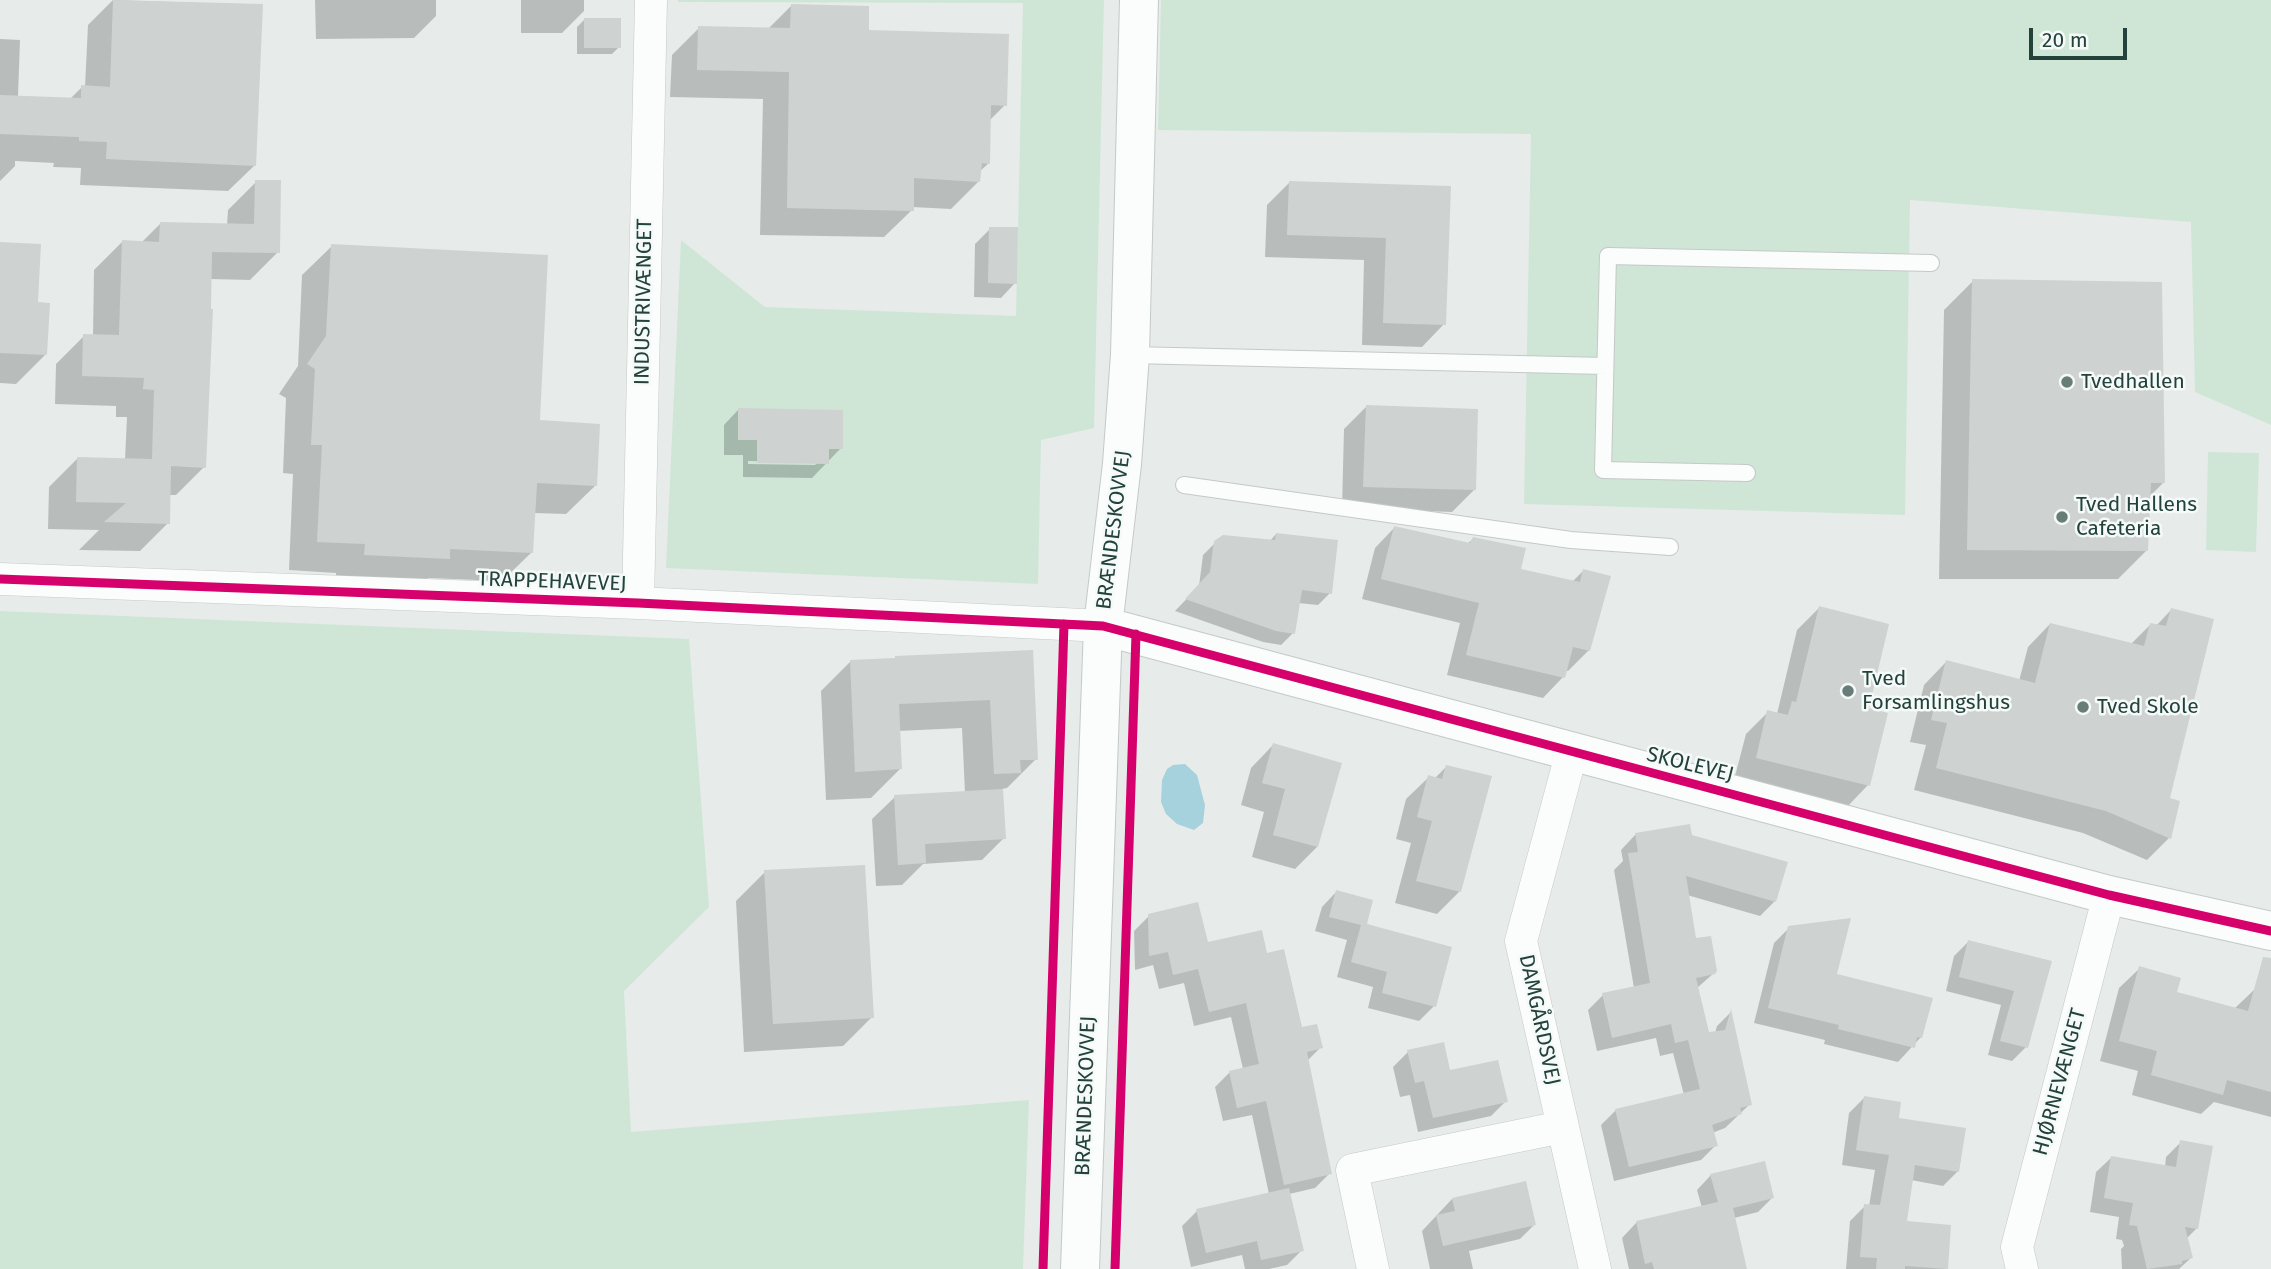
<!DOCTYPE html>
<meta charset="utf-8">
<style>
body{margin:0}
#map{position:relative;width:2271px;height:1269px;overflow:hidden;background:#e7ecea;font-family:"Fira Sans",sans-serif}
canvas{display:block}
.scale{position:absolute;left:2029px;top:28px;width:98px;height:32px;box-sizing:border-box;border:4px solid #22423b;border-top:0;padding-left:9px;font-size:21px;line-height:24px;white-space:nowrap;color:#22423b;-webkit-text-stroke:5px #f5faf8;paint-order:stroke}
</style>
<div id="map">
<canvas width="2271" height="1269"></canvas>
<div class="scale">20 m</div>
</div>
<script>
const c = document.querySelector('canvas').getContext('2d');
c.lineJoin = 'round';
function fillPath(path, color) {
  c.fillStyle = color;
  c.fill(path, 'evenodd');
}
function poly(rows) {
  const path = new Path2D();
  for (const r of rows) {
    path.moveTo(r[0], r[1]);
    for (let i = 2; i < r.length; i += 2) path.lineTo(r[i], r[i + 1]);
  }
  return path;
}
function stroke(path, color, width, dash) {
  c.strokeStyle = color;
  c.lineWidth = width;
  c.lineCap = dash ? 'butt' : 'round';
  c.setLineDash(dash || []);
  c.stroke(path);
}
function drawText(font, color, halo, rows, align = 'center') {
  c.font = font + ' "Fira Sans",sans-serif';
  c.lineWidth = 5;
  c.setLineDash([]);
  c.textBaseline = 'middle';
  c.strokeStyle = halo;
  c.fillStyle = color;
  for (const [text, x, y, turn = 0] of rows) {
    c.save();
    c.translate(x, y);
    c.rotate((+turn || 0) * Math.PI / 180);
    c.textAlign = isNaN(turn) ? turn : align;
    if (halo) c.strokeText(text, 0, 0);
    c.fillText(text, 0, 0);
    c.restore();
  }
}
const green = poly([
 [678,0,1104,0,1094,428,1041,440,1038,584,666,568,681,240,765,307,1016,316,1023,3,678,2],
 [1161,0,2271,0,2271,425,2195,392,2191,222,1910,200,1905,515,1524,504,1531,134,1158,130],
 [2208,452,2259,453,2256,552,2206,550],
 [0,611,689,639,709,907,624,991,631,1132,1029,1100,1023,1269,0,1269]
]);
const water = poly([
 [1185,764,1197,775,1205,805,1203,823,1194,830,1177,824,1166,814,1161,802,1162,780,1167,769,1173,765]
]);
const shadow = poly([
 [113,0,262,5,255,165,228,191,80,185,81,168,53,167,54,163,15,161,15,166,0,181,0,39,20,40,18,97,70,99,82,87,85,87,88,25],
 [315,0,436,0,436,16,414,38,316,39],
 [521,0,584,0,584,11,562,33,521,33],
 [791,6,867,31,1005,105,989,121,989,163,979,172,979,181,951,209,912,207,912,210,884,237,760,235,763,99,670,97,672,55,699,28,768,29],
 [584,20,619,47,612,54,577,54,577,27],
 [256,182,278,252,250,280,210,279,204,467,176,495,168,495,168,523,140,551,79,550,99,530,48,529,49,487,77,459,125,460,127,417,116,417,116,406,55,404,56,364,84,336,93,336,94,270,122,242,141,243,160,224,227,225,228,210],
 [1289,183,1449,188,1444,324,1422,347,1362,345,1364,260,1265,257,1267,205],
 [990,229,1015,283,1001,298,974,297,975,244],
 [0,244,36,304,45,355,16,384,0,383],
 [332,246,538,422,596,485,566,514,534,513,532,552,502,581,428,578,419,587,336,583,336,573,289,570,293,474,283,473,286,398,279,394,298,366,302,275],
 [1973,281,2163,483,2149,497,2147,550,2118,579,1939,579,1944,310],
 [1366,407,1474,490,1452,512,1342,508,1344,429],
 [738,410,841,448,812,478,743,477,743,455,724,455,724,425],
 [748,461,818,462,815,465,748,464],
 [1395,527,1467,544,1473,539,1518,570,1572,582,1583,571,1589,650,1568,671,1565,670,1563,677,1543,698,1447,675,1460,623,1362,599,1375,548],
 [1276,534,1330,593,1318,605,1298,603,1293,633,1281,645,1263,642,1175,611,1199,586,1203,555,1215,543,1270,541],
 [1819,608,1867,709,1868,785,1846,808,1734,780,1746,734,1768,712,1777,714,1797,630],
 [2171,610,2168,799,2169,838,2147,860,2083,833,1914,790,1926,745,1910,742,1924,685,1946,662,2019,681,2028,647,2050,624,2130,645,2151,624,2156,626],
 [1031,652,1036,759,1007,788,1002,789,1004,838,982,860,923,864,902,885,876,886,872,819,895,797,965,793,962,728,898,731,900,769,871,798,826,800,821,691,850,662],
 [1273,745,1317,847,1295,869,1252,857,1264,812,1241,805,1251,768],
 [1447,766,1459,892,1437,914,1395,903,1411,843,1396,839,1406,799,1429,777,1435,778],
 [1635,835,1690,836,1775,901,1760,916,1687,895,1695,940,1714,973,1697,988,1707,1034,1715,1033,1717,1026,1730,1013,1750,1104,1725,1128,1712,1133,1716,1145,1701,1160,1614,1181,1601,1125,1616,1110,1684,1095,1673,1053,1660,1056,1656,1038,1597,1051,1588,1010,1603,995,1634,988,1614,870,1623,861,1621,850],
 [765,872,872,1017,843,1046,744,1052,736,901],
 [1336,892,1434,1006,1419,1021,1368,1008,1373,987,1337,977,1347,940,1315,931,1322,907],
 [1149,916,1206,944,1266,952,1300,1029,1321,1047,1307,1061,1330,1173,1315,1188,1289,1194,1302,1250,1287,1265,1269,1269,1245,1269,1242,1255,1191,1267,1182,1226,1197,1211,1269,1194,1252,1115,1223,1121,1215,1087,1230,1072,1243,1069,1231,1017,1194,1026,1184,983,1159,989,1153,965,1135,970,1134,931],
 [1789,928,1835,975,1921,1037,1898,1062,1824,1044,1825,1040,1754,1023,1774,943],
 [1968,942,2050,963,2026,1047,2012,1061,1988,1055,2001,1005,1946,991,1954,956],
 [2140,968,2175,994,2234,1009,2255,989,2271,993,2271,1117,2214,1102,2201,1114,2132,1095,2138,1071,2100,1061,2119,988],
 [1408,1052,1449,1072,1506,1101,1491,1116,1418,1132,1410,1095,1400,1097,1393,1067],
 [1864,1098,1897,1119,1958,1171,1943,1186,1911,1180,1905,1223,1946,1269,1846,1269,1850,1221,1865,1206,1869,1206,1875,1170,1842,1165,1849,1113],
 [2181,1142,2197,1228,2186,1239,2191,1258,2179,1269,2122,1269,2121,1249,2124,1246,2122,1240,2116,1239,2119,1217,2090,1212,2096,1172,2111,1158,2165,1167,2166,1157],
 [1711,1175,1772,1198,1758,1212,1734,1218,1687,1269,1629,1269,1622,1238,1636,1223,1702,1208,1697,1190],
 [1452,1199,1534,1225,1520,1239,1469,1251,1473,1269,1430,1269,1422,1231]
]);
const building = poly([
 [113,0,263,4,256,166,106,159,107,142,79,141,79,137,0,134,0,95,81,98,81,85,110,87],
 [791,4,869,6,869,30,1009,34,1007,106,991,105,990,164,982,163,980,182,914,178,914,211,787,208,789,72,697,70,698,26,790,28],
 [584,18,621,18,621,48,584,48],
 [255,180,281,180,280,253,212,252,211,309,213,309,206,468,171,466,170,524,104,522,126,503,76,502,77,457,152,459,154,390,143,389,144,378,82,376,83,334,119,335,122,240,159,242,160,222,254,224],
 [1289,181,1451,186,1446,325,1383,323,1386,238,1287,235],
 [989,227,1018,227,1017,284,988,283],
 [0,242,41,244,38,302,50,303,47,355,0,353],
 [331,244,548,255,540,420,600,424,597,486,537,483,533,553,450,549,450,559,364,555,365,544,317,542,322,445,311,445,315,369,307,364,326,336],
 [1972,279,2162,282,2165,483,2151,483,2148,551,1967,550],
 [1366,405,1478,409,1476,490,1363,487],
 [738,408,843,410,843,449,829,449,829,464,757,463,757,440,738,440],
 [1394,526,1470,543,1473,537,1526,548,1521,569,1580,582,1583,569,1611,576,1590,651,1573,647,1565,678,1466,655,1479,603,1381,579],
 [1276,533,1338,540,1332,594,1302,590,1295,634,1276,631,1185,599,1210,572,1214,541,1223,535,1275,540],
 [1819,606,1889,624,1869,708,1888,713,1870,786,1756,758,1767,710,1788,715,1792,701,1796,702],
 [2171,608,2214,619,2170,798,2180,801,2171,839,2106,811,1936,768,1947,723,1931,720,1946,660,2035,683,2050,623,2144,646,2150,623,2166,626],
 [1033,650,1038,760,1020,760,1021,773,994,774,990,700,899,704,902,769,855,772,850,660,895,658,895,656],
 [1273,743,1342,763,1318,847,1273,835,1285,789,1262,783],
 [1446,765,1492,776,1461,892,1416,881,1432,821,1417,817,1428,775,1442,779],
 [1003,789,1006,839,925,844,926,863,898,865,894,795],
 [1690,824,1692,835,1788,862,1776,902,1686,876,1696,938,1711,936,1717,971,1715,974,1696,978,1709,1032,1725,1030,1731,1009,1752,1105,1740,1108,1742,1114,1712,1125,1718,1146,1629,1167,1615,1109,1700,1089,1688,1040,1675,1043,1671,1024,1612,1038,1602,993,1650,983,1628,853,1638,852,1635,833],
 [865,865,874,1018,773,1024,764,870],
 [1336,890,1373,900,1367,924,1452,947,1436,1007,1382,993,1387,972,1351,962,1361,925,1329,917],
 [1198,902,1208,942,1262,930,1267,953,1224,963,1284,949,1302,1027,1317,1024,1323,1048,1307,1052,1332,1174,1284,1185,1266,1101,1237,1108,1229,1071,1259,1064,1246,1003,1209,1012,1198,969,1173,975,1168,952,1149,956,1148,914],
 [1851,918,1837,974,1933,998,1922,1038,1917,1037,1915,1048,1838,1029,1839,1025,1768,1008,1788,926],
 [1968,940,2052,961,2028,1048,2000,1041,2014,991,1959,977],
 [2263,957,2271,958,2271,1092,2227,1080,2223,1095,2151,1075,2157,1051,2119,1041,2139,966,2181,978,2177,992,2248,1011],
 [1444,1042,1450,1070,1498,1060,1508,1102,1433,1118,1424,1081,1415,1083,1407,1050],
 [1864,1096,1901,1102,1899,1118,1966,1128,1959,1172,1915,1165,1907,1221,1951,1225,1948,1269,1905,1266,1905,1269,1876,1269,1877,1258,1860,1257,1864,1204,1880,1205,1889,1155,1856,1150],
 [2180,1140,2213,1146,2198,1229,2185,1227,2193,1258,2182,1261,2182,1264,2147,1269,2137,1226,2129,1225,2133,1203,2104,1198,2111,1156,2176,1167],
 [1765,1161,1774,1198,1733,1208,1747,1269,1654,1269,1652,1262,1645,1264,1636,1221,1718,1202,1710,1174],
 [1526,1181,1536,1225,1443,1246,1436,1215,1455,1211,1452,1198],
 [1289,1188,1304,1251,1261,1260,1257,1241,1206,1253,1196,1209]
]);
const lane = poly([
 [1130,355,1605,366],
 [1747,473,1603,470,1608,256,1931,263],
 [1184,485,1571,540,1670,547]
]);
const street = poly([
 [0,579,638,603,1103,626],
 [638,603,651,0],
 [1572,751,1521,941,1595,1269],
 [1373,1269,1352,1170,1562,1127],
 [2022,1269,2017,1247,2109,895]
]);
const secondary = poly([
 [1103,626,2109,895,2271,931],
 [1080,1269,1103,626,1122,464,1130,355,1139,0]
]);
const cycleway = poly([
 [0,579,638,603,1103,626,2109,895,2271,931],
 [1043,1269,1064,624],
 [1115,1269,1136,634]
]);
const markers = [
 [2067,382,7,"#677e78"],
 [2062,517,7,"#677e78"],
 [1848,691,7,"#677e78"],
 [2083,707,7,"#677e78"]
];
const streetNames = [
 ["INDUSTRIVÆNGET",644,302,-89],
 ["BRÆNDESKOVVEJ",1114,530,-83],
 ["TRAPPEHAVEVEJ",552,582,2],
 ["SKOLEVEJ",1690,765,14],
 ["DAMGÅRDSVEJ",1539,1020,78],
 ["HJØRNEVÆNGET",2060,1082,-75],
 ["BRÆNDESKOVVEJ",1086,1096,-88]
];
const poiNames = [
 ["Tvedhallen",2081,382],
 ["Tved Hallens",2076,505],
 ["Cafeteria",2076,529],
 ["Tved",1862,679],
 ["Forsamlingshus",1862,703],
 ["Tved Skole",2097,707]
];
fillPath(green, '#cfe6d7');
fillPath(water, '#a5d2dd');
fillPath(shadow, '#0003');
fillPath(building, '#ced3d1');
stroke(lane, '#c4c9c7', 18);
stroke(street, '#c4c9c7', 33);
stroke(secondary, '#c2cac7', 40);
stroke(lane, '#fbfcfc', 16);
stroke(street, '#fbfcfc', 32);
stroke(secondary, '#fbfcfc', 38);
stroke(cycleway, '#d6006c', 9);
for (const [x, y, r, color] of markers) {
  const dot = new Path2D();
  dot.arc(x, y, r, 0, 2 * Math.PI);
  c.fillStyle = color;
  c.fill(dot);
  stroke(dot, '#f5faf8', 2.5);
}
drawText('21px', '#22423b', '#f5faf8', streetNames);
drawText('21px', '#22423b', '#f5faf8', poiNames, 'left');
</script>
